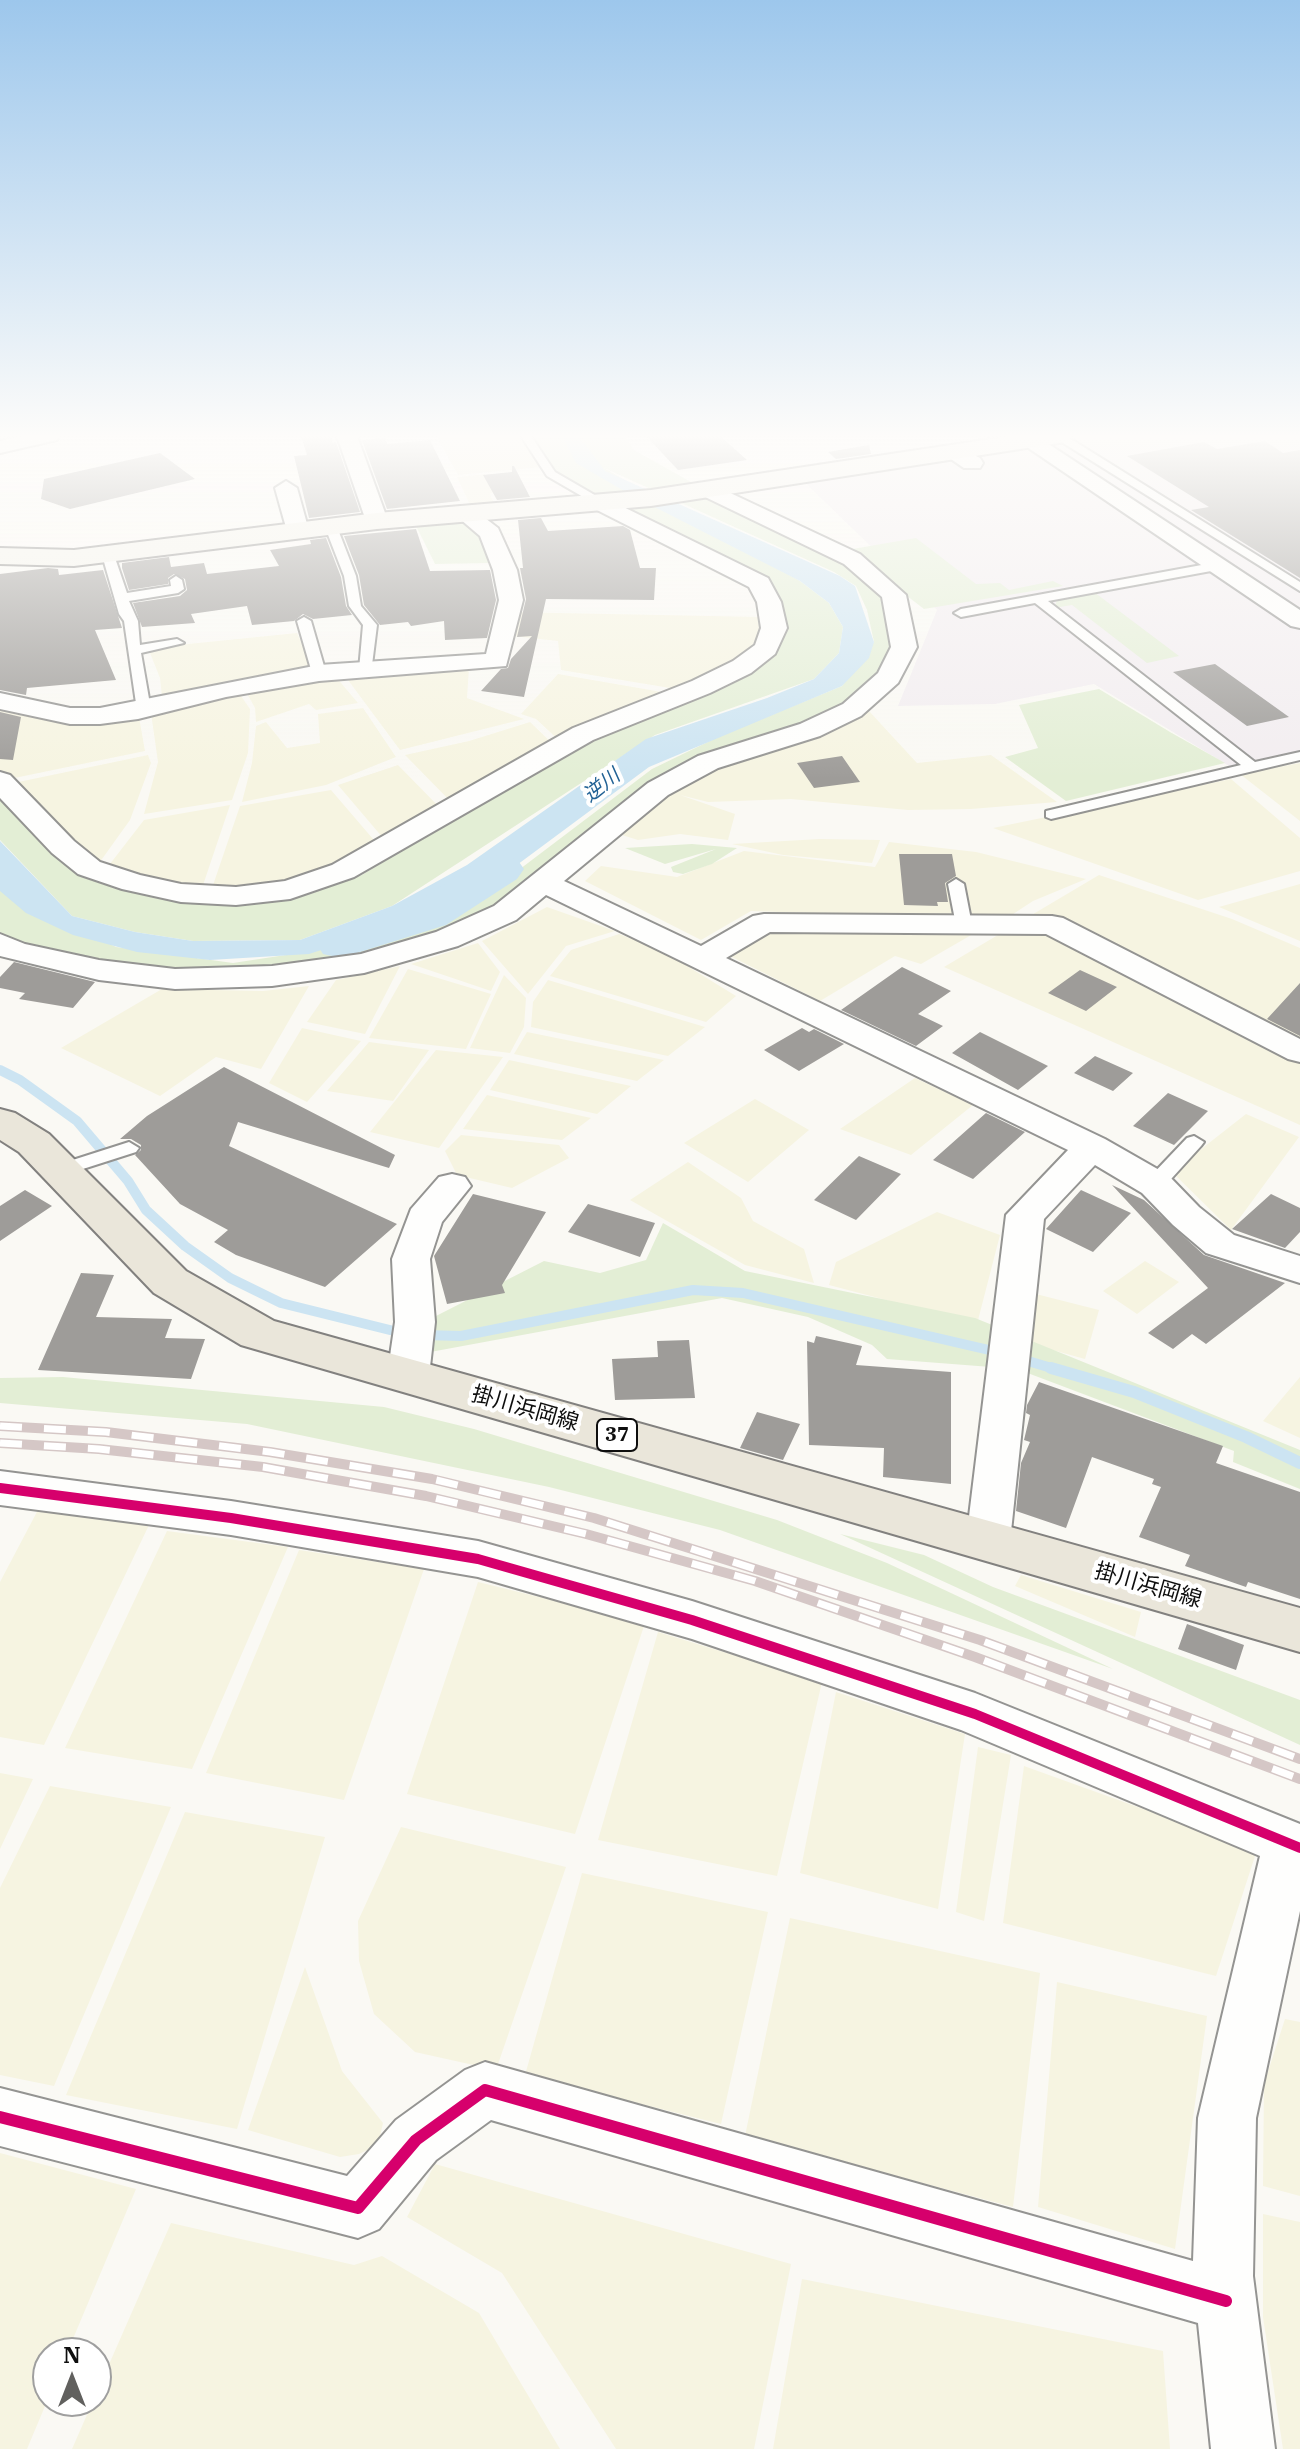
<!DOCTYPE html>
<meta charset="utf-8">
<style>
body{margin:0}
#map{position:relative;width:1300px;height:2449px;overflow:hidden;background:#faf9f4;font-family:"IBM Plex Serif",serif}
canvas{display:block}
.north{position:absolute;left:32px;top:2337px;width:80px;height:80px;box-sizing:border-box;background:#fff;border:2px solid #9f9f9f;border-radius:50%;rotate:0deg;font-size:22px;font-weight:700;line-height:32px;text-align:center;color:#0e0e0e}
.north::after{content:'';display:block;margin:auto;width:28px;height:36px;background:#61605e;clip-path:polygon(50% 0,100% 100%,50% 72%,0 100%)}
</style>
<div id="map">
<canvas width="1300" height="2449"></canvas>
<div class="north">N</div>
</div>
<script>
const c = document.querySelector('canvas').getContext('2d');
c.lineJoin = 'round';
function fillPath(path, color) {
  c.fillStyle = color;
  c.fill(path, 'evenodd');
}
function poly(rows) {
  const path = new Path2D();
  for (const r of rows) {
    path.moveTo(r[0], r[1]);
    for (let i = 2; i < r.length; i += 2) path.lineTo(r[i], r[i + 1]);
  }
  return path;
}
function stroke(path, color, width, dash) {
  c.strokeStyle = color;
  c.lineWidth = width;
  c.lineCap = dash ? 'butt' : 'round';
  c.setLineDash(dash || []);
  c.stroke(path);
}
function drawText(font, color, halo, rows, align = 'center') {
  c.font = font + ' "IBM Plex Serif","Noto Sans JP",serif';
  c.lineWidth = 8;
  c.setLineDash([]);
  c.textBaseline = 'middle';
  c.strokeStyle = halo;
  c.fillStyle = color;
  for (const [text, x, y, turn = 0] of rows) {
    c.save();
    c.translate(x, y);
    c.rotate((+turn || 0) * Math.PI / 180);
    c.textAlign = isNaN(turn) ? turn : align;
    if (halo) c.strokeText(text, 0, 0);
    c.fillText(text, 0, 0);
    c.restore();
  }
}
const industrial = poly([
 [1076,436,1300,436,1300,751,1229,766,1094,684,995,704,898,706,937,610,803,481]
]);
const farmland = poly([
 [436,436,520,436,542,467,458,475],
 [485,474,494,492,490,494,495,505,470,505,457,477],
 [508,612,763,617,767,628,734,666,676,689,561,670,558,641,503,635],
 [297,633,314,670,162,697,160,678,148,648],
 [469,668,467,698,524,719,400,750,345,676],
 [558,674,679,695,564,745,536,719,521,714],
 [336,677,358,703,316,710,309,704,256,722,255,708,245,690],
 [237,690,250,709,248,753,232,800,144,814,158,762,151,713],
 [0,701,70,716,138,711,145,751,0,781],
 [363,708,396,757,326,785,242,802,252,763,256,726,266,722,287,748,320,743,318,714],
 [869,711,917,763,991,755,1057,802,971,809,908,810,791,799,708,802,680,795,735,814,728,840,680,834,638,840,622,835,663,791,658,789],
 [530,722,555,746,456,807,405,755,469,741],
 [148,755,151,763,130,820,97,866,4,785],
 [1300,763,1300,821,1240,774],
 [398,765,445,813,389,845,338,785],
 [1231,779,1300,838,1300,871,1198,900,993,828],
 [331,790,379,846,265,893,211,891,240,806],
 [230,805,200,894,103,873,144,820],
 [820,839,880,840,872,863,783,855,732,844],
 [889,842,976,852,1086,879,1033,901,1004,920,751,911,701,940,585,881,601,866,677,877,744,851,875,867],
 [1099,875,1232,919,1300,948,1300,1125,944,967],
 [1300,884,1300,941,1219,907],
 [547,907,615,931,566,946,528,994,482,941],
 [776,931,973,934,921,964,895,956,820,1001,730,956],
 [619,934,661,950,736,996,706,1022,550,976,571,950],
 [478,943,500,972,491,991,411,964],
 [400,966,365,1034,307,1022,336,980],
 [408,969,491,994,466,1049,369,1038],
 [504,975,526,998,524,1027,510,1053,470,1048],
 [548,980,705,1027,668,1056,531,1027,533,1002],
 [309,986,261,1069,216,1057,160,1096,61,1048,162,989,263,991],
 [302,1028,361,1041,307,1102,269,1083],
 [527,1032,664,1060,637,1081,514,1054],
 [369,1042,429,1050,393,1101,327,1091],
 [436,1050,503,1057,439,1148,370,1132],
 [509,1060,631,1086,597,1114,490,1090],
 [915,1078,973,1105,911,1155,840,1129],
 [487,1095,591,1118,562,1140,463,1129],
 [755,1099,809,1130,748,1182,684,1143],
 [1246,1114,1299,1137,1231,1230,1172,1172],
 [461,1135,559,1145,569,1158,512,1188,457,1175,445,1151],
 [688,1162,741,1198,753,1221,804,1249,814,1283,745,1265,630,1200],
 [937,1212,1000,1235,977,1324,829,1285,836,1262],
 [1145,1261,1179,1282,1137,1314,1103,1291],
 [1024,1291,1099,1310,1085,1359,1020,1341],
 [1300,1377,1300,1438,1263,1421],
 [39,1508,149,1525,44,1745,0,1737,0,1582],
 [167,1531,288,1547,192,1769,65,1748],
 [299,1550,424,1569,344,1800,206,1773],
 [1021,1575,1141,1612,1135,1637,1015,1586],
 [478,1582,645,1623,575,1834,407,1794],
 [658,1632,822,1682,777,1876,598,1840],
 [836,1692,965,1734,938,1909,800,1873],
 [978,1747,1011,1755,984,1921,956,1912],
 [1024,1766,1257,1850,1216,1976,1003,1923],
 [0,1773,33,1779,0,1849],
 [50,1786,171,1807,54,2086,0,2075,0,1888],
 [185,1812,325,1837,237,2129,66,2095],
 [401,1827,566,1867,496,2070,415,2052,374,2014,359,1961,358,1921],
 [582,1873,768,1912,721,2124,525,2075],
 [790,1918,1040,1973,1013,2207,745,2136],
 [305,1967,342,2071,383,2123,378,2145,359,2154,340,2157,248,2130],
 [1057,1982,1207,2016,1175,2249,1038,2207],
 [1285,2019,1300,2022,1300,2196,1263,2186,1264,2084],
 [0,2153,136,2189,67,2353,48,2353,48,2399,27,2449,0,2449],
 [435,2164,791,2264,754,2449,616,2449,502,2273,407,2217],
 [1263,2214,1300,2222,1300,2449,1283,2449,1263,2317],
 [171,2223,354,2265,382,2256,479,2313,560,2449,72,2449,93,2401,96,2401,96,2394],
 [802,2279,1163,2351,1170,2449,773,2449]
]);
const green = poly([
 [526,436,625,436,634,450,709,492,849,559,891,596,901,646,889,672,843,711,708,758,502,904,465,927,380,954,301,968,142,973,0,939,0,886,116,947,233,963,325,949,423,917,487,894,652,769,720,736,842,686,874,642,867,610,856,586,834,572,604,468,800,581,829,603,843,627,839,653,814,679,655,735,392,906,300,940,193,941,135,932,72,916,0,840,0,790,92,878,189,901,310,894,362,875,559,754,768,657,765,583,551,474],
 [461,517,483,536,494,563,435,564,414,522],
 [916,538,976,584,1000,583,1009,590,1053,581,1063,586,924,609,847,550],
 [1094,592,1179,656,1147,663,1072,605,1054,608,1058,598],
 [1099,689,1170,732,1225,763,1066,801,1005,757,1038,748,1019,705],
 [692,844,737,848,712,864,683,874,673,872,671,867,716,849,665,864,625,848],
 [663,1223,745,1271,975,1318,1300,1450,1300,1489,1233,1462,1234,1451,1017,1369,887,1359,872,1345,808,1317,722,1298,425,1353,436,1316,544,1261,600,1273,646,1260],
 [63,1377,384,1407,474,1429,777,1520,887,1563,1113,1669,720,1530,549,1487,247,1424,0,1403,0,1378],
 [840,1534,924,1555,993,1587,1300,1700,1300,1745]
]);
const water = poly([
 [562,436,579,436,605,471,840,576,855,586,874,642,869,658,842,686,649,767,467,902,309,954,210,960,137,952,73,935,26,913,0,891,0,841,72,916,135,932,193,941,300,940,392,906,467,865,646,739,767,698,814,679,839,653,843,627,829,603,800,581,631,495,576,463]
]);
const streamFar1 = poly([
 [0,1070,20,1080,77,1121,128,1181,146,1210,185,1246,230,1278,281,1303,406,1334],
 [422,1335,461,1336,693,1290,743,1293,1002,1353],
 [1018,1358,1058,1370]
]);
const stream = poly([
 [1051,1368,1134,1392,1246,1437,1300,1463]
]);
const river = poly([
 [500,855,517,859,524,869,517,879,446,925,341,958,323,954,316,943,323,932,412,905,483,859,500,855]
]);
const building = poly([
 [301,436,331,436,333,443,336,442,360,512,309,518,294,456,307,455],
 [646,436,720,436,747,460,678,470],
 [385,438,387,444,430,440,460,501,387,509,362,440],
 [1265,441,1283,453,1300,450,1300,578,1191,510,1209,507,1127,456,1204,442,1217,449],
 [869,445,871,454,836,459,828,452],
 [160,453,195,479,70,509,41,499,44,479],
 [512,466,514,466,530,497,497,500,483,475,512,472],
 [541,518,548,531,623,526,630,530,640,568,656,568,654,600,546,599,524,697,481,691,501,669,508,668,511,659,532,636,517,637,526,599,520,568,523,568,518,520],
 [416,529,430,571,490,570,496,600,487,638,445,640,444,621,411,626,408,622,380,625,364,605,359,575,344,536],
 [326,538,341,577,346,606,352,615,313,619,303,614,294,621,252,625,247,606,191,614,195,623,142,627,133,603,180,596,187,590,185,579,174,574,168,578,168,584,129,590,122,568,122,563,169,557,171,567,204,563,207,574,279,566,270,550,311,544,310,540],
 [48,568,58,569,59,575,103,570,122,628,95,630,116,680,27,688,26,695,0,690,0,574],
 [1215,664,1289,717,1247,726,1173,672],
 [0,712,21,717,13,760,0,759],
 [842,756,860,782,814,788,797,763],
 [899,854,952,854,956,876,945,883,948,902,937,902,938,906,904,905],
 [14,962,95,982,73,1008,19,999,25,993,0,988,0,977],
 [902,967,951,991,918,1014,943,1026,916,1046,841,1010],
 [1080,970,1117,987,1086,1011,1048,993],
 [1300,983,1300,1036,1267,1019],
 [802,1028,809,1032,814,1029,844,1044,799,1071,764,1050],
 [980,1032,1048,1066,1018,1090,952,1053],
 [1095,1056,1133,1073,1113,1091,1074,1073],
 [224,1067,395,1155,389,1168,238,1122,229,1146,397,1224,325,1287,236,1255,214,1242,228,1230,180,1204,135,1155,141,1150,141,1145,131,1139,120,1139,147,1116],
 [1168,1093,1208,1111,1174,1145,1133,1126],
 [986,1113,1025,1132,973,1179,933,1160],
 [859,1156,901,1174,856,1220,814,1200],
 [1112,1185,1144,1200,1204,1255,1285,1283,1206,1344,1192,1334,1173,1349,1148,1333,1208,1288],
 [25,1190,52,1206,0,1241,0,1206],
 [1081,1190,1131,1213,1093,1252,1046,1229],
 [473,1194,546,1212,502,1285,505,1293,447,1304,434,1256],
 [1271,1194,1300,1208,1300,1232,1285,1248,1232,1229],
 [588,1204,655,1223,640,1257,568,1232],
 [81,1273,114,1275,96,1317,172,1319,165,1338,205,1339,191,1379,38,1370],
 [816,1336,862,1346,856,1365,951,1372,951,1484,883,1477,884,1448,809,1445,807,1341,814,1343],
 [689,1340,695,1398,615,1400,612,1359,658,1357,657,1341],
 [1039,1382,1223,1446,1216,1463,1300,1492,1300,1599,1248,1582,1246,1587,1185,1566,1190,1555,1139,1537,1161,1487,1152,1484,1154,1479,1092,1457,1066,1528,1016,1511,1021,1463,1030,1442,1024,1440,1030,1415,1026,1413,1027,1405],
 [757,1412,800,1424,783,1460,740,1448],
 [1187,1624,1244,1645,1236,1670,1178,1649]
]);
const lane = poly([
 [521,436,531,436,555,472,605,501,605,505,597,505,547,476,521,436],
 [1052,436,1066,436,1300,582,1300,591,1052,436],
 [331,523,337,527,356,576,361,606,377,625,371,673,359,670,363,625,349,606,344,576,325,527,331,523],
 [108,551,114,555,127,593,171,586,170,580,176,576,182,580,184,589,178,593,129,601,138,621,140,645,177,639,184,643,141,653,151,710,144,714,137,710,124,621,119,614,102,555,108,551],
 [1218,562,1222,563,1222,569,1048,601,1255,762,1300,752,1300,760,1051,819,1046,817,1046,811,1241,765,1035,603,961,617,954,613,961,609,1218,562],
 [304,617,311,621,326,673,324,676,312,673,297,621,304,617],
 [956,879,964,884,972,925,964,930,956,925,948,884,956,879],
 [1194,1136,1204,1142,1201,1146,1162,1189,1148,1189,1145,1184,1148,1179,1187,1138,1194,1136],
 [129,1142,139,1148,136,1152,61,1176,51,1170,54,1166,129,1142]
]);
const street = poly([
 [22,436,60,436,57,440,0,453,0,441,22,436],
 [337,436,357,436,388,521,385,526,377,528,369,526,366,521,337,436],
 [1024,437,1038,437,1300,610,1300,628,1291,626,1024,445,1020,441,1024,437],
 [956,446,980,458,983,463,980,468,964,468,948,457,945,452,956,446],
 [286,481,297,488,309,531,306,536,290,536,287,531,275,488,286,481],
 [709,483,860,554,906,595,917,647,898,683,861,716,820,736,718,768,668,795,564,881,701,946,753,916,764,914,1052,916,1063,918,1300,1039,1300,1062,1288,1059,1046,934,770,932,726,958,1105,1139,1168,1175,1199,1207,1234,1235,1300,1256,1300,1283,1206,1253,1173,1225,1142,1193,1095,1165,1044,1219,1010,1541,1004,1554,988,1559,972,1554,966,1541,1006,1215,1068,1150,546,895,516,920,458,946,364,973,272,986,175,989,99,980,0,956,0,934,25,944,99,960,175,969,272,966,361,954,436,932,494,906,648,783,698,756,800,724,843,704,878,673,891,647,882,597,844,564,701,495,698,490,701,485,709,483],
 [601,496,768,578,781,602,787,628,775,654,751,673,710,693,593,740,354,877,290,899,236,905,181,902,122,889,78,874,52,853,0,798,0,772,10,775,74,841,100,862,140,875,181,884,236,887,285,881,332,865,573,728,692,681,733,661,755,645,761,628,757,602,749,587,593,508,590,503,593,498,601,496],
 [464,506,472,508,498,528,517,570,523,600,506,666,319,681,226,697,138,719,100,724,70,724,0,709,0,693,70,708,100,708,319,665,486,654,499,600,493,570,480,536,453,513,456,508,464,506],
 [452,1174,465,1177,471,1186,442,1222,430,1259,435,1322,429,1376,423,1387,408,1391,393,1387,387,1376,395,1322,392,1259,411,1209,439,1177,452,1174],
 [0,1471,231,1501,478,1541,692,1601,975,1693,1300,1824,1300,1911,1256,2118,1253,2276,1275,2449,1211,2449,1198,2323,491,2120,436,2160,379,2229,358,2238,0,2146,0,2088,347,2176,396,2120,465,2070,485,2062,1193,2261,1198,2118,1260,1856,961,1730,692,1639,478,1577,231,1535,0,1505,0,1471]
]);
const secondary = poly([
 [1011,436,1071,436,1068,441,1059,443,651,506,377,529,74,566,0,564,0,548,74,550,377,513,651,490,1011,436]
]);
const primary = poly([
 [0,1109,15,1113,49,1134,186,1271,274,1321,1300,1608,1300,1652,241,1345,154,1293,19,1152,0,1140,0,1109]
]);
const rail = poly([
 [0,1426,106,1432,270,1452,432,1479,594,1518,980,1640,1300,1759],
 [0,1443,99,1449,263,1467,426,1496,586,1534,755,1581,975,1657,1300,1779]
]);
const cyclewayFar1 = poly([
 [0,1488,231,1518,478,1559,692,1620,975,1714,1300,1848]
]);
const cycleway = poly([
 [0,2117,358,2208,416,2140,485,2090,1226,2301]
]);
const farWaternames = [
 ["逆川",602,786,-38]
];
const shields = [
 [617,1435,40]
];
const shieldNames = [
 ["37",617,1435]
];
const streetNames = [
 ["掛川浜岡線",525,1409,16],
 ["掛川浜岡線",1148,1586,16]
];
fillPath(industrial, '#f2edf0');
fillPath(farmland, '#f6f4e1');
fillPath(green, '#e3eed5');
fillPath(water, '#cce4f2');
stroke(streamFar1, '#cce4f2', 10);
stroke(stream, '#cce4f2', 12);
fillPath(river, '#cce4f2');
fillPath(building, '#9e9c99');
stroke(lane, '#949492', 4);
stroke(street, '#949492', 4);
stroke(secondary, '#8b8a88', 4);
stroke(primary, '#82817f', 4);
fillPath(lane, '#fefefd');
fillPath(street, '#fefefd');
fillPath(secondary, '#f4f3eb');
fillPath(primary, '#eae6da');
stroke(rail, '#d5c7c6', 10);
stroke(rail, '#fff', 7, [22]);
stroke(cyclewayFar1, '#d6006c', 10);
stroke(cycleway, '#d6006c', 12);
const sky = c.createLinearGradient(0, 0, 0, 779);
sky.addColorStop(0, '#9dc7ec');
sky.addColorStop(0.56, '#fdfcfa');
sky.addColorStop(1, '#fdfcfa00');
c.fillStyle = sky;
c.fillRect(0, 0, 1300, 779);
drawText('italic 20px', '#226295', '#fff', farWaternames);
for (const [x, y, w] of shields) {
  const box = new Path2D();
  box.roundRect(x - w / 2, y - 16, w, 32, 6);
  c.fillStyle = '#fff';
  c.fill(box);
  stroke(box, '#0e0e0e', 2);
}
drawText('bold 20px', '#0e0e0e', null, shieldNames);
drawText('22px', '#0e0e0e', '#fff', streetNames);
</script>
